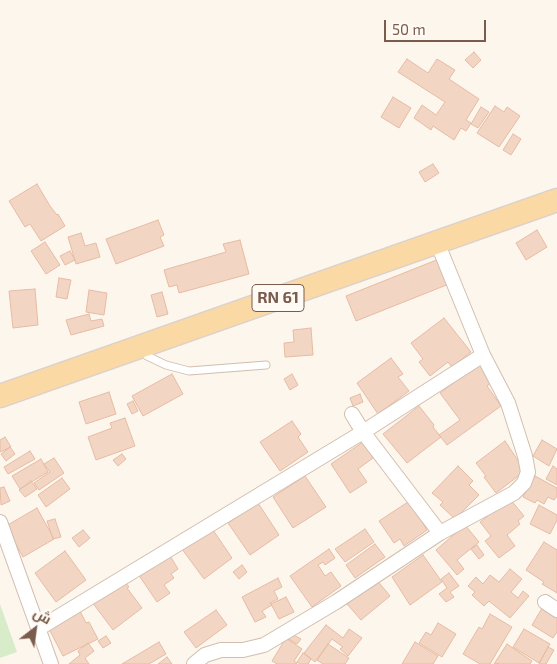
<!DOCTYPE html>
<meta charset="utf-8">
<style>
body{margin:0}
#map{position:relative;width:557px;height:664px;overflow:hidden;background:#fdf6ec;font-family:"Exo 2",Cairo,sans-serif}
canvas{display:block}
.north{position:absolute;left:10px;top:604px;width:50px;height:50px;-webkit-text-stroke:4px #fffaf3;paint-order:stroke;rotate:30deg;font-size:14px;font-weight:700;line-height:20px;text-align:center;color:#7a5c4d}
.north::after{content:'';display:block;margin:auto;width:18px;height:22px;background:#7a5c4d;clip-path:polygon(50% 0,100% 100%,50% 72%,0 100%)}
.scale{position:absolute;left:384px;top:20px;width:102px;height:22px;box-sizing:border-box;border:2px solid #7a5c4d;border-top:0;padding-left:6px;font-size:15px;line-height:18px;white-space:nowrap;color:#7a5c4d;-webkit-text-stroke:4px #fffaf3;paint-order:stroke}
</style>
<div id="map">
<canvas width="557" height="664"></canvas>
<div class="north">ش</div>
<div class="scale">50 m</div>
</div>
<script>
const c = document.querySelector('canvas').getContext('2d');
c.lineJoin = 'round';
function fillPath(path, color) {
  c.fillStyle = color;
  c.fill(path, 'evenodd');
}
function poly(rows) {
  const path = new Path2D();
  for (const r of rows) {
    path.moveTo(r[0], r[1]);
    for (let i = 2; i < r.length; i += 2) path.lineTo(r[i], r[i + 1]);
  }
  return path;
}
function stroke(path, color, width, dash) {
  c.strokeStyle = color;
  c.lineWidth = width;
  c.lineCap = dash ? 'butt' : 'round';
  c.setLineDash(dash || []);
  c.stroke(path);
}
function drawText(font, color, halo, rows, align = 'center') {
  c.font = font + ' "Exo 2",sans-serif';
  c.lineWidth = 4;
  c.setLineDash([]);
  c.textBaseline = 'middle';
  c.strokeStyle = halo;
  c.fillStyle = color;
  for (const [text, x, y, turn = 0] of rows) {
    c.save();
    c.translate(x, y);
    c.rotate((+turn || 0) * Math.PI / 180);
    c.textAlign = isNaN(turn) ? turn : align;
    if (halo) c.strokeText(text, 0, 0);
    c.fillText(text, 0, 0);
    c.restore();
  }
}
const green = poly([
 [0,604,17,652,0,658]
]);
const building = poly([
 [474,52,481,60,473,68,465,60,474,52],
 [407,59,428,73,437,59,455,70,449,79,479,99,466,120,471,123,466,131,461,128,454,140,433,126,431,130,414,118,422,105,436,115,445,102,398,72,407,59],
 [393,97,411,108,399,128,381,117,393,97],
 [495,106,504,112,507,107,520,116,499,147,477,133,495,106],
 [481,107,489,112,478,128,471,124,481,107],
 [513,134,521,139,511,155,503,150,513,134],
 [433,164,439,173,425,182,419,172,433,164],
 [37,184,50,206,57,215,58,214,65,226,41,241,30,224,25,227,9,201,37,184],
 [158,220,164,235,160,237,164,246,116,264,106,239,158,220],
 [537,230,547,247,526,260,516,243,537,230],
 [81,233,85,246,96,243,100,257,76,264,68,237,81,233],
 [240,240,249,274,179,293,177,285,169,287,164,270,226,252,223,244,240,240],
 [45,242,60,265,46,274,31,251,45,242],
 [70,251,75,260,65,265,60,256,70,251],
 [439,259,449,284,356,321,346,296,439,259],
 [59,278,71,280,67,299,56,297,59,278],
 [35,289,38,325,13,328,9,291,35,289],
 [89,290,107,293,104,315,86,312,89,290],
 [162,292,168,314,157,317,151,295,162,292],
 [89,314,91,321,102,319,104,326,71,335,66,320,89,314],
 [444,318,471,352,452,367,448,362,430,376,419,362,423,359,411,343,444,318],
 [311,328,313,355,285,357,284,343,294,342,293,330,311,328],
 [391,358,403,374,398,377,409,391,378,414,357,383,391,358],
 [480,363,493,381,487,386,501,406,447,445,439,435,460,420,440,393,480,363],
 [172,374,183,394,143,416,132,396,172,374],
 [292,374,298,385,290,390,284,379,292,374],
 [109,392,116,414,86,424,79,402,109,392],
 [360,394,363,402,353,406,350,398,360,394],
 [133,401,138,411,132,414,127,404,133,401],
 [419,406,434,425,433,427,441,437,407,463,383,434,419,406],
 [125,418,135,446,96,460,88,437,112,428,110,423,125,418],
 [292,421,301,434,298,437,308,452,280,471,260,442,292,421],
 [5,437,11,447,0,452,0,440,5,437],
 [542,440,557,449,549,466,533,456,542,440],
 [505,441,525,471,496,493,484,477,486,476,476,463,505,441],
 [363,442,373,458,358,469,367,482,350,493,331,464,363,442],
 [10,447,15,454,6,461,1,454,10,447],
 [30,451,35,459,8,474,4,467,30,451],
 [122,454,126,459,118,466,113,460,122,454],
 [54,458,64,473,39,490,34,483,50,472,44,464,54,458],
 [41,459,48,472,20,489,12,476,41,459],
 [458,466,473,481,469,485,479,495,455,519,440,505,443,502,432,493,458,466],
 [553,466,557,469,557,485,546,479,553,466],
 [305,476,326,507,293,528,273,497,305,476],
 [535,476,557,488,557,496,554,500,548,497,544,504,537,500,535,503,523,497,535,476],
 [62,478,70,489,46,507,38,495,62,478],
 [31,481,37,489,25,497,19,490,31,481],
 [4,487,10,501,1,505,0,488,4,487],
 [510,499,524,516,518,521,520,524,507,535,515,546,499,558,485,541,491,536,480,522,510,499],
 [411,500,421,516,419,517,427,530,404,546,400,539,394,543,379,521,411,500],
 [258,503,279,535,250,555,228,523,258,503],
 [539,505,557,515,557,520,550,534,530,524,539,505],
 [37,508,54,539,23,557,6,526,37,508],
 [55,519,61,537,53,539,47,521,55,519],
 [465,525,479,542,457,560,464,569,457,575,436,550,465,525],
 [211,527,232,558,204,579,182,549,211,527],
 [365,529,374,542,345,562,335,549,365,529],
 [83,530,90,538,79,547,72,538,83,530],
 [544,542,557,550,557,593,542,584,544,582,526,570,544,542],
 [375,544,385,557,355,578,346,565,375,544],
 [477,545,484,555,479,559,471,549,477,545],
 [329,549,335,558,325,565,323,562,318,565,325,576,331,572,341,586,312,607,290,576,329,549],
 [65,551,86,580,56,602,35,573,65,551],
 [169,554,178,569,171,574,174,578,164,585,170,593,157,602,138,574,169,554],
 [423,555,442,582,410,605,392,577,423,555],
 [242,565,247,572,239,579,233,572,242,565],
 [510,569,522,579,511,592,518,598,523,591,529,596,510,618,489,601,484,606,472,595,475,592,468,586,476,577,483,584,490,575,499,582,510,569],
 [449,573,459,586,450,592,454,597,446,602,439,594,447,588,441,579,449,573],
 [278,578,282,587,274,591,278,599,270,603,272,605,262,611,266,617,255,622,242,597,278,578],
 [123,579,129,587,127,588,142,608,113,630,92,602,123,579],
 [376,579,390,596,361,620,347,604,376,579],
 [286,597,294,612,279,619,271,604,286,597],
 [544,605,557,613,557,632,553,638,532,625,544,605],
 [79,609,86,623,89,622,98,639,63,656,47,625,79,609],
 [216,610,227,625,196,648,184,632,216,610],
 [490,614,512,627,490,664,480,664,463,654,479,627,482,629,490,614],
 [438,623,456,634,442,657,419,643,426,632,431,635,438,623],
 [326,625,343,638,349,629,362,638,348,656,340,649,343,647,332,639,315,662,304,653,326,625],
 [524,629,550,644,539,663,513,647,524,629],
 [290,633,301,639,297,644,287,638,290,633],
 [106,636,111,643,103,648,98,641,106,636],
 [286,638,302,649,294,661,297,663,296,664,277,664,272,661,286,638],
 [159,642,166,654,149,664,122,664,159,642],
 [415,642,438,656,433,664,402,664,415,642],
 [88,643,94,651,85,658,89,664,69,664,80,655,78,651,88,643],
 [328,644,349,658,345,664,323,664,317,660,328,644],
 [507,644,532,661,530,664,503,664,501,663,494,664,507,644],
 [548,647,554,650,546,664,539,664,548,647],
 [303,653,311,659,308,664,300,664,297,662,303,653],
 [167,657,172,664,158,664,167,657]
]);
const service = poly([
 [144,349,147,356,166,365,189,371,266,365]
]);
const minor = poly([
 [352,414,363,432,440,533],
 [0,522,51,664],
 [545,602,557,610],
 [38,629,363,432,483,355],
 [194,664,205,655,221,650,243,650,264,645,336,602,440,533,514,493,524,483,528,472,525,456,508,403,483,355,437,242]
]);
const primary = poly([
 [0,396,557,200]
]);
const shields = [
 [278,298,52]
];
const shieldNames = [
 ["RN 61",278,298]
];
fillPath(green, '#d8ecc9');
fillPath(building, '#f3d5c3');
stroke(building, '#e6bba3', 1);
stroke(service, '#d1beb0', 9);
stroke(minor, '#d1beb0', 16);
stroke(primary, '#dad1cd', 25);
stroke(service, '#fff', 7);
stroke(minor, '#fff', 14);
stroke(primary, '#fbd9a5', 22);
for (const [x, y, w] of shields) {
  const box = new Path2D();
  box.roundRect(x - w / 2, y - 13.5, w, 27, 4);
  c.fillStyle = '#fffaf3';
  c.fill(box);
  stroke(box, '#7a5c4d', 1);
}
drawText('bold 16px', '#7a5c4d', null, shieldNames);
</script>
